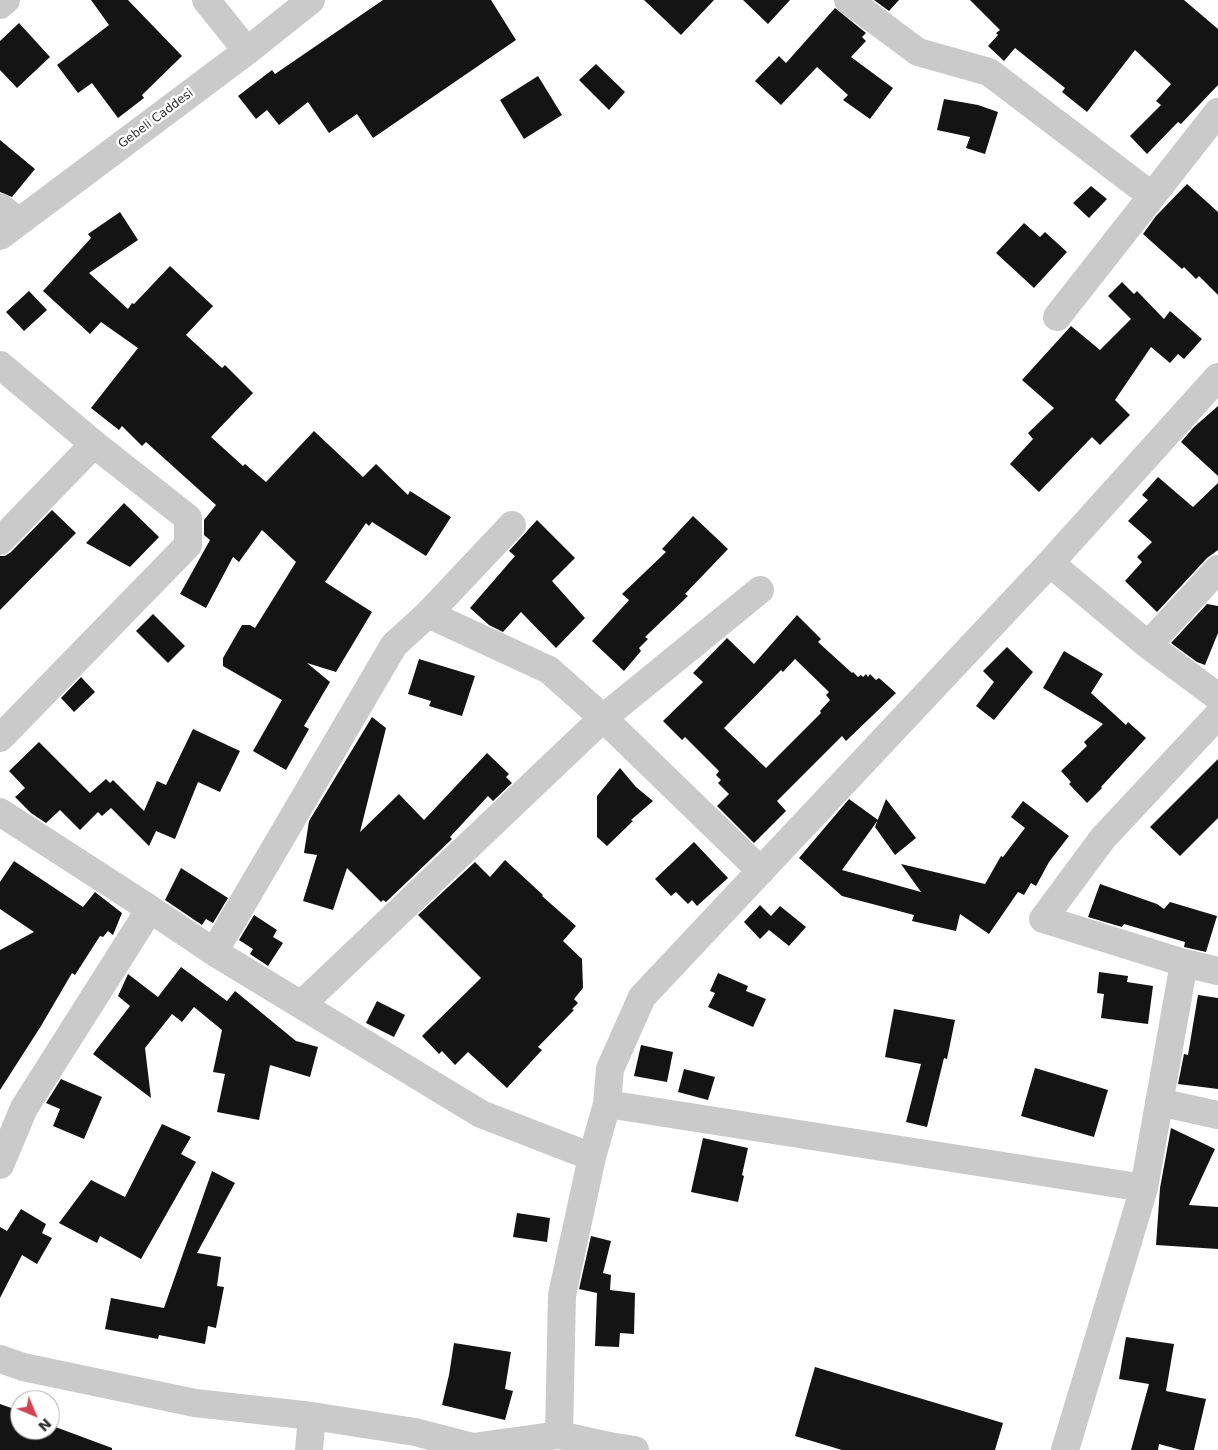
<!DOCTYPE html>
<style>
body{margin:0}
#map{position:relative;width:1218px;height:1450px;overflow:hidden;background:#fff;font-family:"DejaVu Sans",sans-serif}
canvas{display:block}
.north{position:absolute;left:10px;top:1390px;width:50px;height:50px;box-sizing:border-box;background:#fff;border:1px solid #ababab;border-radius:50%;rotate:135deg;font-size:14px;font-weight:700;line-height:20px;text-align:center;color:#2d2d2d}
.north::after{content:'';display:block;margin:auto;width:18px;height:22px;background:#d24256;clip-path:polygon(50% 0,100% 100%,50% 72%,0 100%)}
</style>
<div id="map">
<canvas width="1218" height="1450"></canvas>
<div class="north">N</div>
</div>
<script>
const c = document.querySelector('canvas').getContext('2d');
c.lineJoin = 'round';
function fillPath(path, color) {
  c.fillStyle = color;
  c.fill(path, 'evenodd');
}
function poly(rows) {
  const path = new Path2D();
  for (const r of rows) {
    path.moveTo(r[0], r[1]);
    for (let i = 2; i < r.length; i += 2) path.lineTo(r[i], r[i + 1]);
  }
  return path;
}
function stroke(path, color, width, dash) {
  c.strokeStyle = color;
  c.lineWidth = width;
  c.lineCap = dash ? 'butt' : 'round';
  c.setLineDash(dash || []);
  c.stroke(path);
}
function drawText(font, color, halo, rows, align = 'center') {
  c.font = font + ' "DejaVu Sans",sans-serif';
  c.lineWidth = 5;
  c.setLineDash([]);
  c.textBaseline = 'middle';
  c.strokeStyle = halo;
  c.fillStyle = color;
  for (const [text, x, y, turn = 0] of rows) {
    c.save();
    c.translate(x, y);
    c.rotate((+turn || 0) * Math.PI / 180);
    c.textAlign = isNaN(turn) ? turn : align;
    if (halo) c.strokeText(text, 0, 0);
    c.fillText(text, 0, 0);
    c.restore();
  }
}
const building = poly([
 [91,0,128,0,182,56,142,95,144,98,118,118,92,83,78,93,57,65,109,25],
 [383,0,491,0,516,40,373,138,357,114,329,133,308,102,279,125,267,110,256,119,238,96,272,70,275,74],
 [644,0,714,0,681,35],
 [743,0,790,0,768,24],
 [874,0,899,0,889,11],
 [970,0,1184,0,1218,29,1218,85,1181,124,1178,122,1147,154,1130,136,1161,105,1156,101,1171,84,1135,50,1087,112,1062,92,1065,88,1015,48,1004,61,988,46,998,35,996,33,1000,30],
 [835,8,866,33,862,37,866,41,851,57,893,88,870,119,843,100,848,95,817,67,781,105,755,81,779,56,786,63],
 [19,23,50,57,17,88,0,70,0,41],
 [596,64,625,92,609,110,579,80],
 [538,76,562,115,524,139,500,100],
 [944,99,978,105,998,112,985,154,966,148,970,137,937,130],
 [0,140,35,169,12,197,0,192],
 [1187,184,1218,212,1218,295,1199,276,1196,279,1184,267,1182,269,1143,234,1156,216],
 [1091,186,1107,199,1089,218,1073,203],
 [120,212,138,240,89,273,128,309,132,303,134,304,170,266,213,306,186,335,222,368,225,365,253,393,211,437,243,466,245,464,266,482,314,431,363,477,376,464,408,495,410,491,451,517,426,556,372,522,369,526,366,523,325,582,372,612,336,672,307,663,330,682,304,726,309,729,286,770,253,751,282,700,223,666,223,658,242,625,250,625,255,628,296,562,262,530,239,562,233,557,206,608,180,594,210,540,204,535,204,520,216,505,146,442,142,446,122,426,119,430,91,408,138,348,101,322,90,334,43,291,91,238,88,234],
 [1024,223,1040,237,1045,232,1067,252,1034,288,996,253],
 [1122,282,1134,294,1137,291,1164,319,1170,311,1202,339,1184,359,1178,354,1170,363,1151,347,1115,400,1130,415,1100,445,1092,437,1039,492,1010,464,1033,439,1028,433,1054,408,1022,380,1071,326,1100,350,1131,319,1108,296],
 [29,291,47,310,24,331,6,312],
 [1218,406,1218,476,1181,442,1194,427],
 [1158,477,1193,507,1218,483,1218,550,1207,558,1157,612,1125,581,1142,562,1137,557,1152,542,1128,521,1148,500,1142,495],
 [124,503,159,537,130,567,86,543],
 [52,510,76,533,0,610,0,556,5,556,11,552],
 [693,516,728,549,685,594,688,596,645,637,648,639,639,648,641,651,624,671,592,641,629,600,622,594,666,552,662,549],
 [537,520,575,558,552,581,585,618,556,648,521,612,503,632,489,625,470,608,515,556,509,551],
 [1207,604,1218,606,1218,633,1205,665,1197,662,1171,643],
 [153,614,185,646,168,663,136,631],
 [797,615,821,639,818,642,852,673,853,672,858,677,861,675,863,677,866,674,868,677,870,674,876,680,879,678,896,693,846,741,842,736,777,801,786,811,754,843,717,806,729,794,718,783,721,780,716,775,719,771,685,737,682,740,663,721,703,682,693,673,727,638,754,664],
 [795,659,829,692,826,695,830,700,820,711,821,713,766,768,724,728,781,670,783,672],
 [1007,647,1033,672,994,720,976,706,994,682,983,671],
 [1064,651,1103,674,1091,693,1126,725,1128,722,1146,738,1101,787,1102,788,1087,803,1069,784,1071,782,1061,771,1087,746,1084,742,1103,724,1043,688],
 [419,659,475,676,462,716,429,706,431,701,408,694],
 [81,677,95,692,74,712,61,698],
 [372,717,386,728,360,832,399,794,424,820,487,753,509,774,506,777,512,783,493,801,488,796,450,837,452,839,386,902,383,900,381,902,347,868,333,910,303,901,317,855,304,853,309,821],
 [193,729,240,751,220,792,198,782,175,839,156,831,149,846,111,808,102,816,98,812,80,830,60,810,46,823,31,813,15,797,25,788,9,771,39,742,90,793,106,779,110,783,113,780,144,811,157,781,166,785],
 [1218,759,1218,818,1180,856,1150,827],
 [620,768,636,787,653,801,631,820,633,821,607,846,597,837,597,796],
 [849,799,878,820,842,870,921,892,901,864,985,884,1001,856,1003,857,1025,828,1011,817,1023,801,1069,836,1049,862,1036,886,1031,883,1024,895,1018,892,989,934,960,914,956,931,912,921,914,915,842,896,799,858],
 [886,799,916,838,895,855,875,827],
 [694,842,728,878,697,906,692,900,688,904,676,892,671,896,655,879],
 [505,860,543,895,542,896,576,926,563,941,582,959,583,988,574,999,578,1003,572,1009,574,1010,538,1047,542,1050,507,1088,468,1052,455,1065,442,1051,439,1054,422,1036,481,978,418,915,475,862,490,877],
 [14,861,83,907,95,892,122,913,113,935,108,931,103,937,100,936,75,975,72,973,41,1026,0,1090,0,950,34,932,0,909,0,882],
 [181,868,228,898,213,923,206,919,202,925,165,900],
 [1100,884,1157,904,1164,909,1170,902,1217,916,1206,952,1184,947,1185,942,1124,924,1122,927,1088,917],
 [760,905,771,916,780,906,806,927,789,946,769,930,760,939,744,922],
 [254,915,277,930,273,937,283,943,268,966,250,954,253,949,239,940],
 [181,967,227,1001,235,991,296,1041,318,1047,310,1077,270,1065,259,1120,217,1112,225,1074,213,1072,222,1030,194,1007,182,1022,172,1014,145,1048,151,1098,93,1054,130,1006,118,996,128,974,158,997],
 [1099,972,1128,976,1127,982,1153,986,1148,1024,1101,1018,1104,994,1097,993],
 [718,973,748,986,746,991,766,999,753,1027,708,1007,715,993,710,991],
 [1198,995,1218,998,1218,1089,1178,1084,1184,1054,1188,1055],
 [377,1001,405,1015,394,1037,366,1023],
 [894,1009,955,1020,947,1059,944,1058,927,1127,906,1122,921,1064,885,1057],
 [641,1045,673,1052,667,1082,634,1076],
 [1035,1068,1108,1090,1094,1137,1021,1116],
 [684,1069,715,1077,708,1100,678,1092],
 [61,1079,102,1097,84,1139,53,1126,60,1109,46,1103],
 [162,1124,191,1137,181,1154,196,1162,141,1259,100,1236,97,1243,59,1223,91,1180,125,1197],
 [1171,1128,1215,1149,1189,1205,1218,1207,1218,1249,1156,1245,1160,1188],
 [703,1138,748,1148,742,1175,744,1176,738,1202,691,1192],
 [212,1171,235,1183,197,1253,221,1257,217,1286,224,1287,216,1328,208,1326,205,1344,159,1335,158,1339,105,1329,111,1298,164,1308],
 [21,1209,46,1224,42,1233,52,1238,37,1264,22,1255,0,1298,0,1227,7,1231],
 [517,1213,550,1218,547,1242,513,1237],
 [591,1236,611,1241,603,1273,611,1275,610,1290,635,1293,634,1334,620,1333,619,1347,595,1346,597,1293,579,1289],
 [1126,1337,1174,1344,1166,1391,1206,1399,1194,1450,1181,1450,1159,1444,1158,1450,1131,1450,1149,1384,1119,1379],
 [454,1343,511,1352,505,1389,513,1391,505,1420,442,1405,449,1375],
 [815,1367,1003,1423,995,1450,842,1450,795,1436],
 [0,1404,20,1411,20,1430,50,1430,50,1425,112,1448,112,1450,0,1450]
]);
const minor = poly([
 [206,0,247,51],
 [848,0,918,52,989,72,1152,196],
 [0,5,6,0],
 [0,207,18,221],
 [0,236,247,51,311,0],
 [1057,317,1218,112],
 [0,365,94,444,0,541],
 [1050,563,1148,645,1218,697],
 [428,614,512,525],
 [1148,645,1218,569],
 [1218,715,1103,838,1043,919,1184,963,1218,971],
 [0,738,188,545,188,518,94,444],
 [0,812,150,909,24,1108,0,1165],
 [150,909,214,952,481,1114,592,1157],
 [214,952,394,645,428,614,549,670,603,718,761,871],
 [302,1004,603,718,760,590],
 [1159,1102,1218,1115],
 [607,1104,1144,1188],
 [0,1359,23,1367,195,1403,312,1416,415,1432,473,1447,559,1435,609,1446,635,1450],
 [559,1435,562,1295,592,1157,607,1104,610,1069,642,997,1050,563,1218,377],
 [309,1450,312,1416],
 [1065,1450,1144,1188,1184,963]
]);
const streetNames = [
 ["Gebeli Caddesi",156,119,-37]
];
fillPath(building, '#141414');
stroke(minor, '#cacaca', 28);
drawText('12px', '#2d2d2d', '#fff', streetNames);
</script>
